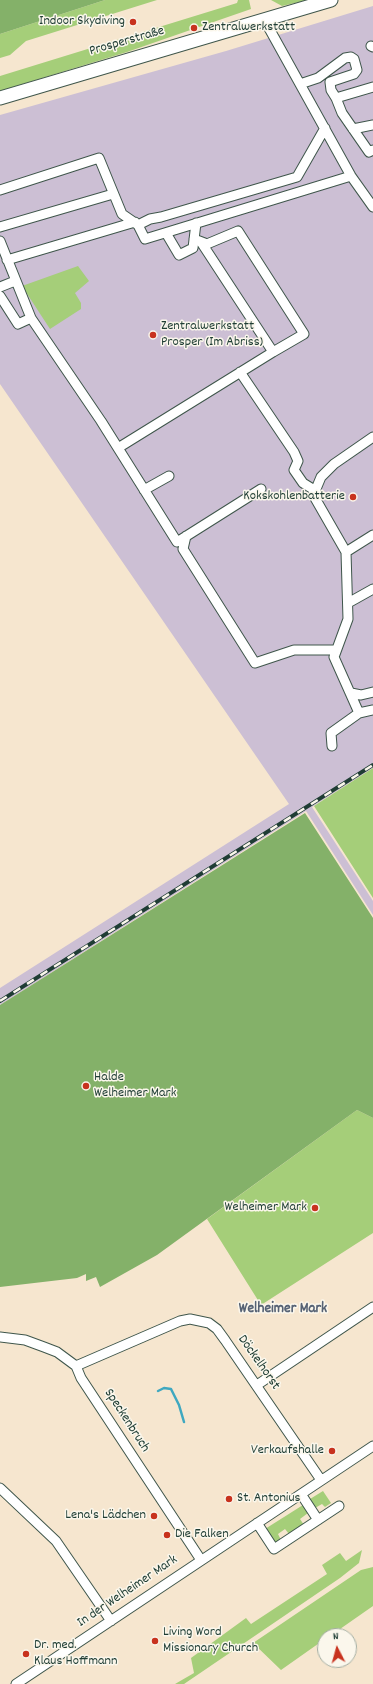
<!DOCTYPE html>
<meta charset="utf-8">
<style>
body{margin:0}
#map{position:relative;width:373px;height:1684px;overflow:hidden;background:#f6e6cf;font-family:Dekko,sans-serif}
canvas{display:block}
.north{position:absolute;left:317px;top:1628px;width:40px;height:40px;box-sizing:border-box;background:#fbf7ec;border:1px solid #a3ada2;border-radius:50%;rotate:354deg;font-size:11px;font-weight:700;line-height:16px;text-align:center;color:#1f3d34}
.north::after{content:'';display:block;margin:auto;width:14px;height:18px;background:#c8321e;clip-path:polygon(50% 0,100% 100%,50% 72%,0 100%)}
</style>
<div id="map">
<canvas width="373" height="1684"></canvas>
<div class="north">N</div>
</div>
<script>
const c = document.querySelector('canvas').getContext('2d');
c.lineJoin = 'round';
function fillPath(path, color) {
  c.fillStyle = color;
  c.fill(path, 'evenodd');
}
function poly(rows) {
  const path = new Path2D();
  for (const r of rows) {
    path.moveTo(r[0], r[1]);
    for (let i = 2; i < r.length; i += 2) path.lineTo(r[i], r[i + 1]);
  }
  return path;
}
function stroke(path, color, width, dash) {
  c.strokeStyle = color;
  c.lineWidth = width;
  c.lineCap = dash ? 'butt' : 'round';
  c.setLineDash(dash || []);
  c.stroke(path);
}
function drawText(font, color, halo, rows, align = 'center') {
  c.font = font + ' Dekko,sans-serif';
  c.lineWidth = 3;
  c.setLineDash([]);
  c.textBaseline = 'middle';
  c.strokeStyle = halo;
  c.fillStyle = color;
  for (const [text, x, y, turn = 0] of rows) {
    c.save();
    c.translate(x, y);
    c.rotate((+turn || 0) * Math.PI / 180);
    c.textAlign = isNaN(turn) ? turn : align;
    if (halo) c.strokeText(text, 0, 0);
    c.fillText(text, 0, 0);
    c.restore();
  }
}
const industrial = poly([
 [373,6,373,768,312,807,373,901,373,915,306,811,0,1005,0,988,289,804,0,384,0,115,226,51]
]);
const green = poly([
 [105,0,157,0,26,41,10,55,0,58,0,34],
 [238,0,249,0,251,9,127,52,0,91,0,76,237,3],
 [271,0,308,0,282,6],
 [78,266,89,281,75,293,81,303,81,309,50,329,22,286],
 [373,768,373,898,314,806],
 [357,1110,373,1118,373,1233,261,1305,207,1219],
 [323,1491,331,1503,325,1507,322,1504,315,1508,310,1499],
 [303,1505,308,1513,300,1519,304,1525,289,1534,285,1529,278,1534,281,1540,275,1542,265,1529],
 [362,1550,359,1563,340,1578,184,1684,175,1684,194,1673,191,1658,246,1618,251,1624,327,1574,322,1565,340,1553,346,1561],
 [373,1567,373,1606,330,1636,325,1636,325,1639,281,1670,253,1643,361,1570]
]);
const forest = poly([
 [0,0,105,0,0,34],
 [305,813,373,918,373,1118,357,1110,157,1255,100,1287,96,1277,86,1281,86,1274,77,1278,0,1287,0,1005]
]);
const stream = poly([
 [158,1391,164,1388,171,1389,179,1405,184,1422]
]);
const street = poly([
 [265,21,351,176,373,207],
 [371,46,373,47],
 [300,84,318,78,345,58,351,57,354,59,357,70,354,74,330,82,331,90,336,98,373,87],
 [336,98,342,113,369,152,373,150],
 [353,129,373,125],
 [0,190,99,158,122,214,138,225,145,239,351,176],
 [138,225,150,219,161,217,297,177,325,128],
 [0,227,113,194],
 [166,233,179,255,193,248,196,223],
 [194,239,207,244,238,231,304,334,273,352,201,242],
 [0,241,31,318,101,421,177,542,261,489],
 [7,260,135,222],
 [0,287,15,281],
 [0,296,18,324,31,318],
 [240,372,294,452,298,461,294,470,303,483,316,491],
 [118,448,273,352],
 [144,490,169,476],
 [373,535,346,552,348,619,334,657,359,713,373,710],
 [186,536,183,549,255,663,294,650,335,650],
 [346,552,315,498,316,489,321,477,334,464,373,437],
 [348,603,373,589],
 [351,693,361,695,373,692],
 [332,746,331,733,359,713],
 [0,1337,25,1340,44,1347,57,1352,76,1366,81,1378,201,1560],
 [76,1366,180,1321,190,1319,209,1323,217,1329,225,1340,321,1480],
 [257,1385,373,1307],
 [0,1488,56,1541,111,1621],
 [301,1494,318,1520],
 [257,1523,274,1549,339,1506],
 [16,1684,373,1446]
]);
const secondary = poly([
 [0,98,331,0]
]);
const rail = poly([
 [0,1001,373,765]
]);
const markers = [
 [133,22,4,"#c8321e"],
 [194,28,4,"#c8321e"],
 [153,335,4,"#c8321e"],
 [353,497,4,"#c8321e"],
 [86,1086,4,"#c8321e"],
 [315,1208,4,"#c8321e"],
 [332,1451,4,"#c8321e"],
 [229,1499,4,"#c8321e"],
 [154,1516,4,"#c8321e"],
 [167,1535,4,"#c8321e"],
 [155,1641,4,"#c8321e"],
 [26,1654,4,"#c8321e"]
];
const poiNames = [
 ["Indoor Skydiving",125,22,"right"],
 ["Zentralwerkstatt",202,28],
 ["Zentralwerkstatt",161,327],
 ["Prosper (Im Abriss)",161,343],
 ["Kokskohlenbatterie",345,497,"right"],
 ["Halde",94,1078],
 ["Welheimer Mark",94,1094],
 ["Welheimer Mark",307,1208,"right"],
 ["Verkaufshalle",324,1451,"right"],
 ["St. Antonius",237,1499],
 ["Lena's Lädchen",146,1516,"right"],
 ["Die Falken",175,1535],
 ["Living Word",163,1633],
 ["Missionary Church",163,1649],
 ["Dr. med.",34,1646],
 ["Klaus Hoffmann",34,1662]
];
const streetNames = [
 ["Prosperstraße",127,42,-16],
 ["Döckelhorst",258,1363,55],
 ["Speckenbruch",126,1421,57],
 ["In der Welheimer Mark",128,1592,-34]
];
const neighbourhoodNames = [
 ["Welheimer Mark",283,1310]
];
fillPath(industrial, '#ccbfd4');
fillPath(green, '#a5ce79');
fillPath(forest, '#84b169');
stroke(stream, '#3fa8c0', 2.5);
stroke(street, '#3f564b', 11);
stroke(secondary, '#3f564b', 15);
stroke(street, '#fff', 9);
stroke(secondary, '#fff', 13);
stroke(rail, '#1f3d34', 4);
stroke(rail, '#fbf7ec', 2.5, [8]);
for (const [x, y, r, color] of markers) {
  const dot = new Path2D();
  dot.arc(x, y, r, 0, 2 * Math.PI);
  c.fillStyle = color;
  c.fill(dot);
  stroke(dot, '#fbf7ec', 1.5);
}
drawText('14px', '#1f3d34', '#fbf7ec', poiNames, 'left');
drawText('14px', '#1f3d34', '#fbf7ec', streetNames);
drawText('bold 15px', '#566274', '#fbf7ec', neighbourhoodNames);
</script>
